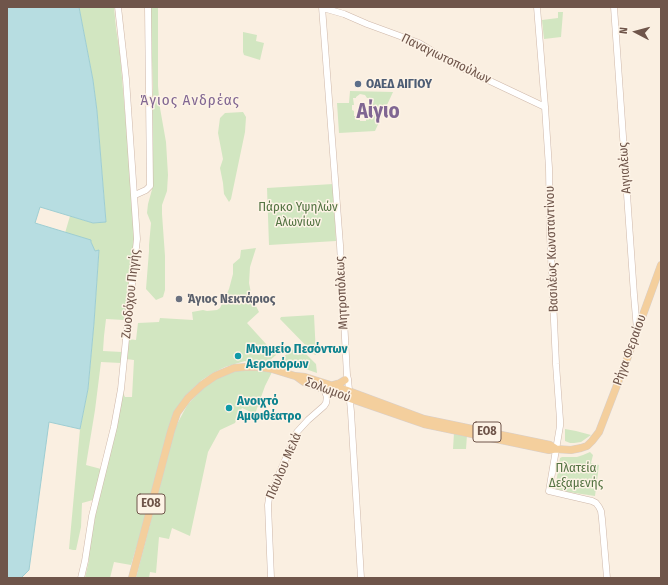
<!DOCTYPE html>
<meta charset="utf-8">
<style>
body{margin:0}
#map{position:relative;width:668px;height:585px;overflow:hidden;background:#faefe1;font-family:"Fira Sans Condensed",sans-serif}
canvas{display:block}
.frame{position:absolute;inset:0;border:8px solid #6f554a;pointer-events:none}
.north{position:absolute;left:616px;top:12px;width:40px;height:40px;-webkit-text-stroke:3px #fdf3e6;paint-order:stroke;rotate:276deg;font-size:11px;font-weight:700;line-height:16px;text-align:center;color:#6f554a}
.north::after{content:'';display:block;margin:auto;width:14px;height:18px;background:#6f554a;clip-path:polygon(50% 0,100% 100%,50% 72%,0 100%)}
</style>
<div id="map">
<canvas width="668" height="585"></canvas>
<div class="frame"></div>
<div class="north">N</div>
</div>
<script>
const c = document.querySelector('canvas').getContext('2d');
c.lineJoin = 'round';
function fillPath(path, color) {
  c.fillStyle = color;
  c.fill(path, 'evenodd');
}
function poly(rows) {
  const path = new Path2D();
  for (const r of rows) {
    path.moveTo(r[0], r[1]);
    for (let i = 2; i < r.length; i += 2) path.lineTo(r[i], r[i + 1]);
  }
  return path;
}
function stroke(path, color, width, dash) {
  c.strokeStyle = color;
  c.lineWidth = width;
  c.lineCap = dash ? 'butt' : 'round';
  c.setLineDash(dash || []);
  c.stroke(path);
}
function drawText(font, color, halo, rows, align = 'center') {
  c.font = font + ' "Fira Sans Condensed",sans-serif';
  c.lineWidth = 3;
  c.setLineDash([]);
  c.textBaseline = 'middle';
  c.strokeStyle = halo;
  c.fillStyle = color;
  for (const [text, x, y, turn = 0] of rows) {
    c.save();
    c.translate(x, y);
    c.rotate((+turn || 0) * Math.PI / 180);
    c.textAlign = isNaN(turn) ? turn : align;
    if (halo) c.strokeText(text, 0, 0);
    c.fillText(text, 0, 0);
    c.restore();
  }
}
const green = poly([
 [79,7,114,7,116,28,120,54,135,231,124,320,106,319,104,336,103,351,122,352,121,363,101,362,95,410,86,465,101,469,93,500,82,503,81,527,76,550,73,550,69,549,80,429,88,389,94,323,99,251,95,252,91,242,83,238,65,233,70,216,93,223,106,221,97,111,93,80],
 [150,7,158,7,158,86,160,108,166,142,168,175,167,191,162,205,162,214,165,256,165,290,163,297,156,300,146,289,149,251,149,245,151,223,147,213,148,204,153,186,151,128,153,87],
 [558,12,563,12,561,37,544,39,542,20,558,18],
 [243,32,257,35,256,41,264,43,260,60,244,55,243,52],
 [350,91,393,92,375,131,339,133,337,103,349,103],
 [360,94,365,95,367,98,371,98,370,104,372,104,372,109,371,109,372,115,369,116,369,114,367,114,368,119,366,119,366,121,360,121,360,120,357,120,357,116,354,116,354,111,352,110,352,105,354,105,353,98,356,98,356,97],
 [243,112,246,117,245,132,231,199,229,202,224,194,223,183,220,168,223,159,218,133,220,118,225,113],
 [333,184,336,241,269,245,267,188],
 [256,248,250,267,249,283,252,298,259,312,247,323,276,355,269,361,250,363,245,361,225,367,213,373,202,380,187,394,167,447,131,565,114,562,110,578,85,578,89,560,88,559,95,517,121,389,125,397,132,397,134,360,126,359,128,339,136,340,138,323,159,322,160,318,193,320,192,312,203,310,207,311,217,310,220,308,229,289,233,274,233,264,240,258,241,250],
 [314,315,316,355,315,355,280,319,281,317],
 [292,349,298,355,303,351,316,364,317,373,300,367,278,362],
 [252,369,272,372,265,386,255,414,242,408,235,423,220,430,208,452,190,536,172,528,169,539,159,537,156,573,150,572,149,578,136,578,175,428,184,411,188,404,204,387,216,379,235,371],
 [565,429,576,431,591,435,581,442,574,443,570,443,565,441],
 [454,433,467,435,466,449,453,449],
 [590,452,593,455,591,463,599,465,595,496,555,490,560,458,562,457,577,457,583,455]
]);
const water = poly([
 [7,7,79,7,93,80,97,111,106,222,93,223,40,207,35,223,91,240,91,242,95,251,99,250,94,323,88,389,80,429,49,422,29,570,21,578,7,578,7,7]
]);
const secondary = poly([
 [322,7,340,245,347,375,348,379,351,412,361,578],
 [537,7,545,107,549,168,550,234,556,364,560,420,560,426,549,491,592,501,596,503,599,507,601,511,602,519,607,578],
 [614,7,634,295,637,330],
 [323,8,344,14,367,24,419,43,452,63,545,107],
 [135,195,146,190,150,186,148,7],
 [81,578,85,561,92,516,114,427,121,389,128,319,137,239,126,79,118,7],
 [271,578,268,505,269,498,297,432,308,420,324,406,326,403,327,397,324,389]
]);
const primary = poly([
 [297,377,304,382,337,394,424,424,549,450,556,449,571,450,581,448,587,446,592,441,599,432,627,359,661,265],
 [333,385,340,383,345,380],
 [132,578,171,431,177,413,188,398,202,385,215,376,234,368,245,367,260,367,272,369,295,376,305,377,346,390,424,419,550,445,556,449]
]);
const markers = [
 [358,84,4,"#5c6f8a"],
 [179,299,4,"#6b7280"],
 [238,356,4,"#0f9aa8"],
 [229,408,4,"#0f9aa8"]
];
const shields = [
 [487,432,28],
 [151,504,28]
];
const shieldNames = [
 ["ΕΟ8",487,432],
 ["ΕΟ8",151,504]
];
const streetNames = [
 ["Παναγιωτοπούλων",446,59,26],
 ["Αιγιαλέως",625,168,-94],
 ["Βασιλέως Κωνσταντίνου",552,249,-92],
 ["Μητροπόλεως",342,293,-93],
 ["Ζωοδόχου Πηγής",131,294,-84],
 ["Ρήγα Φεραίου",630,350,-70],
 ["Σολωμού",328,390,21],
 ["Πάυλου Μελά",284,466,-67]
];
const serviceNames = [
 ["ΟΑΕΔ ΑΙΓΙΟΥ",366,84]
];
const parkNames = [
 ["Πάρκο Υψηλών",298,207],
 ["Αλωνίων",298,222],
 ["Πλατεία",576,468],
 ["Δεξαμενής",576,483]
];
const worshipNames = [
 ["Άγιος Νεκτάριος",187,299]
];
const cultureNames = [
 ["Μνημείο Πεσόντων",246,349],
 ["Αεροπόρων",246,364],
 ["Aνοιχτό",237,401],
 ["Aμφιθέατρο",237,416]
];
const quarterNames = [
 ["Άγιος Ανδρέας",190,101]
];
const townNames = [
 ["Αίγιο",378,112]
];
fillPath(green, '#d2e6c1');
fillPath(water, '#b7dde1');
stroke(water, '#9ecdd2', 1);
stroke(secondary, '#ceb7a9', 7);
stroke(primary, '#d7cfcc', 8);
stroke(secondary, '#fff', 6);
stroke(primary, '#f4cf9d', 7);
for (const [x, y, r, color] of markers) {
  const dot = new Path2D();
  dot.arc(x, y, r, 0, 2 * Math.PI);
  c.fillStyle = color;
  c.fill(dot);
  stroke(dot, '#fdf3e6', 1.5);
}
for (const [x, y, w] of shields) {
  const box = new Path2D();
  box.roundRect(x - w / 2, y - 10, w, 20, 3);
  c.fillStyle = '#fdf3e6';
  c.fill(box);
  stroke(box, '#6f554a', 1);
}
drawText('bold 12px', '#6f554a', null, shieldNames);
drawText('13px', '#6f554a', '#fdf3e6', streetNames);
drawText('bold 13px', '#4e5e75', '#fdf3e6', serviceNames, 'left');
drawText('13px', '#547443', '#fdf3e6', parkNames);
drawText('bold 13px', '#5b616d', '#fdf3e6', worshipNames, 'left');
drawText('bold 13px', '#0d838f', '#fdf3e6', cultureNames, 'left');
c.letterSpacing = '1px';
drawText('15px', '#806692', '#fdf3e6', quarterNames);
c.letterSpacing = '0px';
drawText('bold 21px', '#806692', '#fdf3e6', townNames);
</script>
